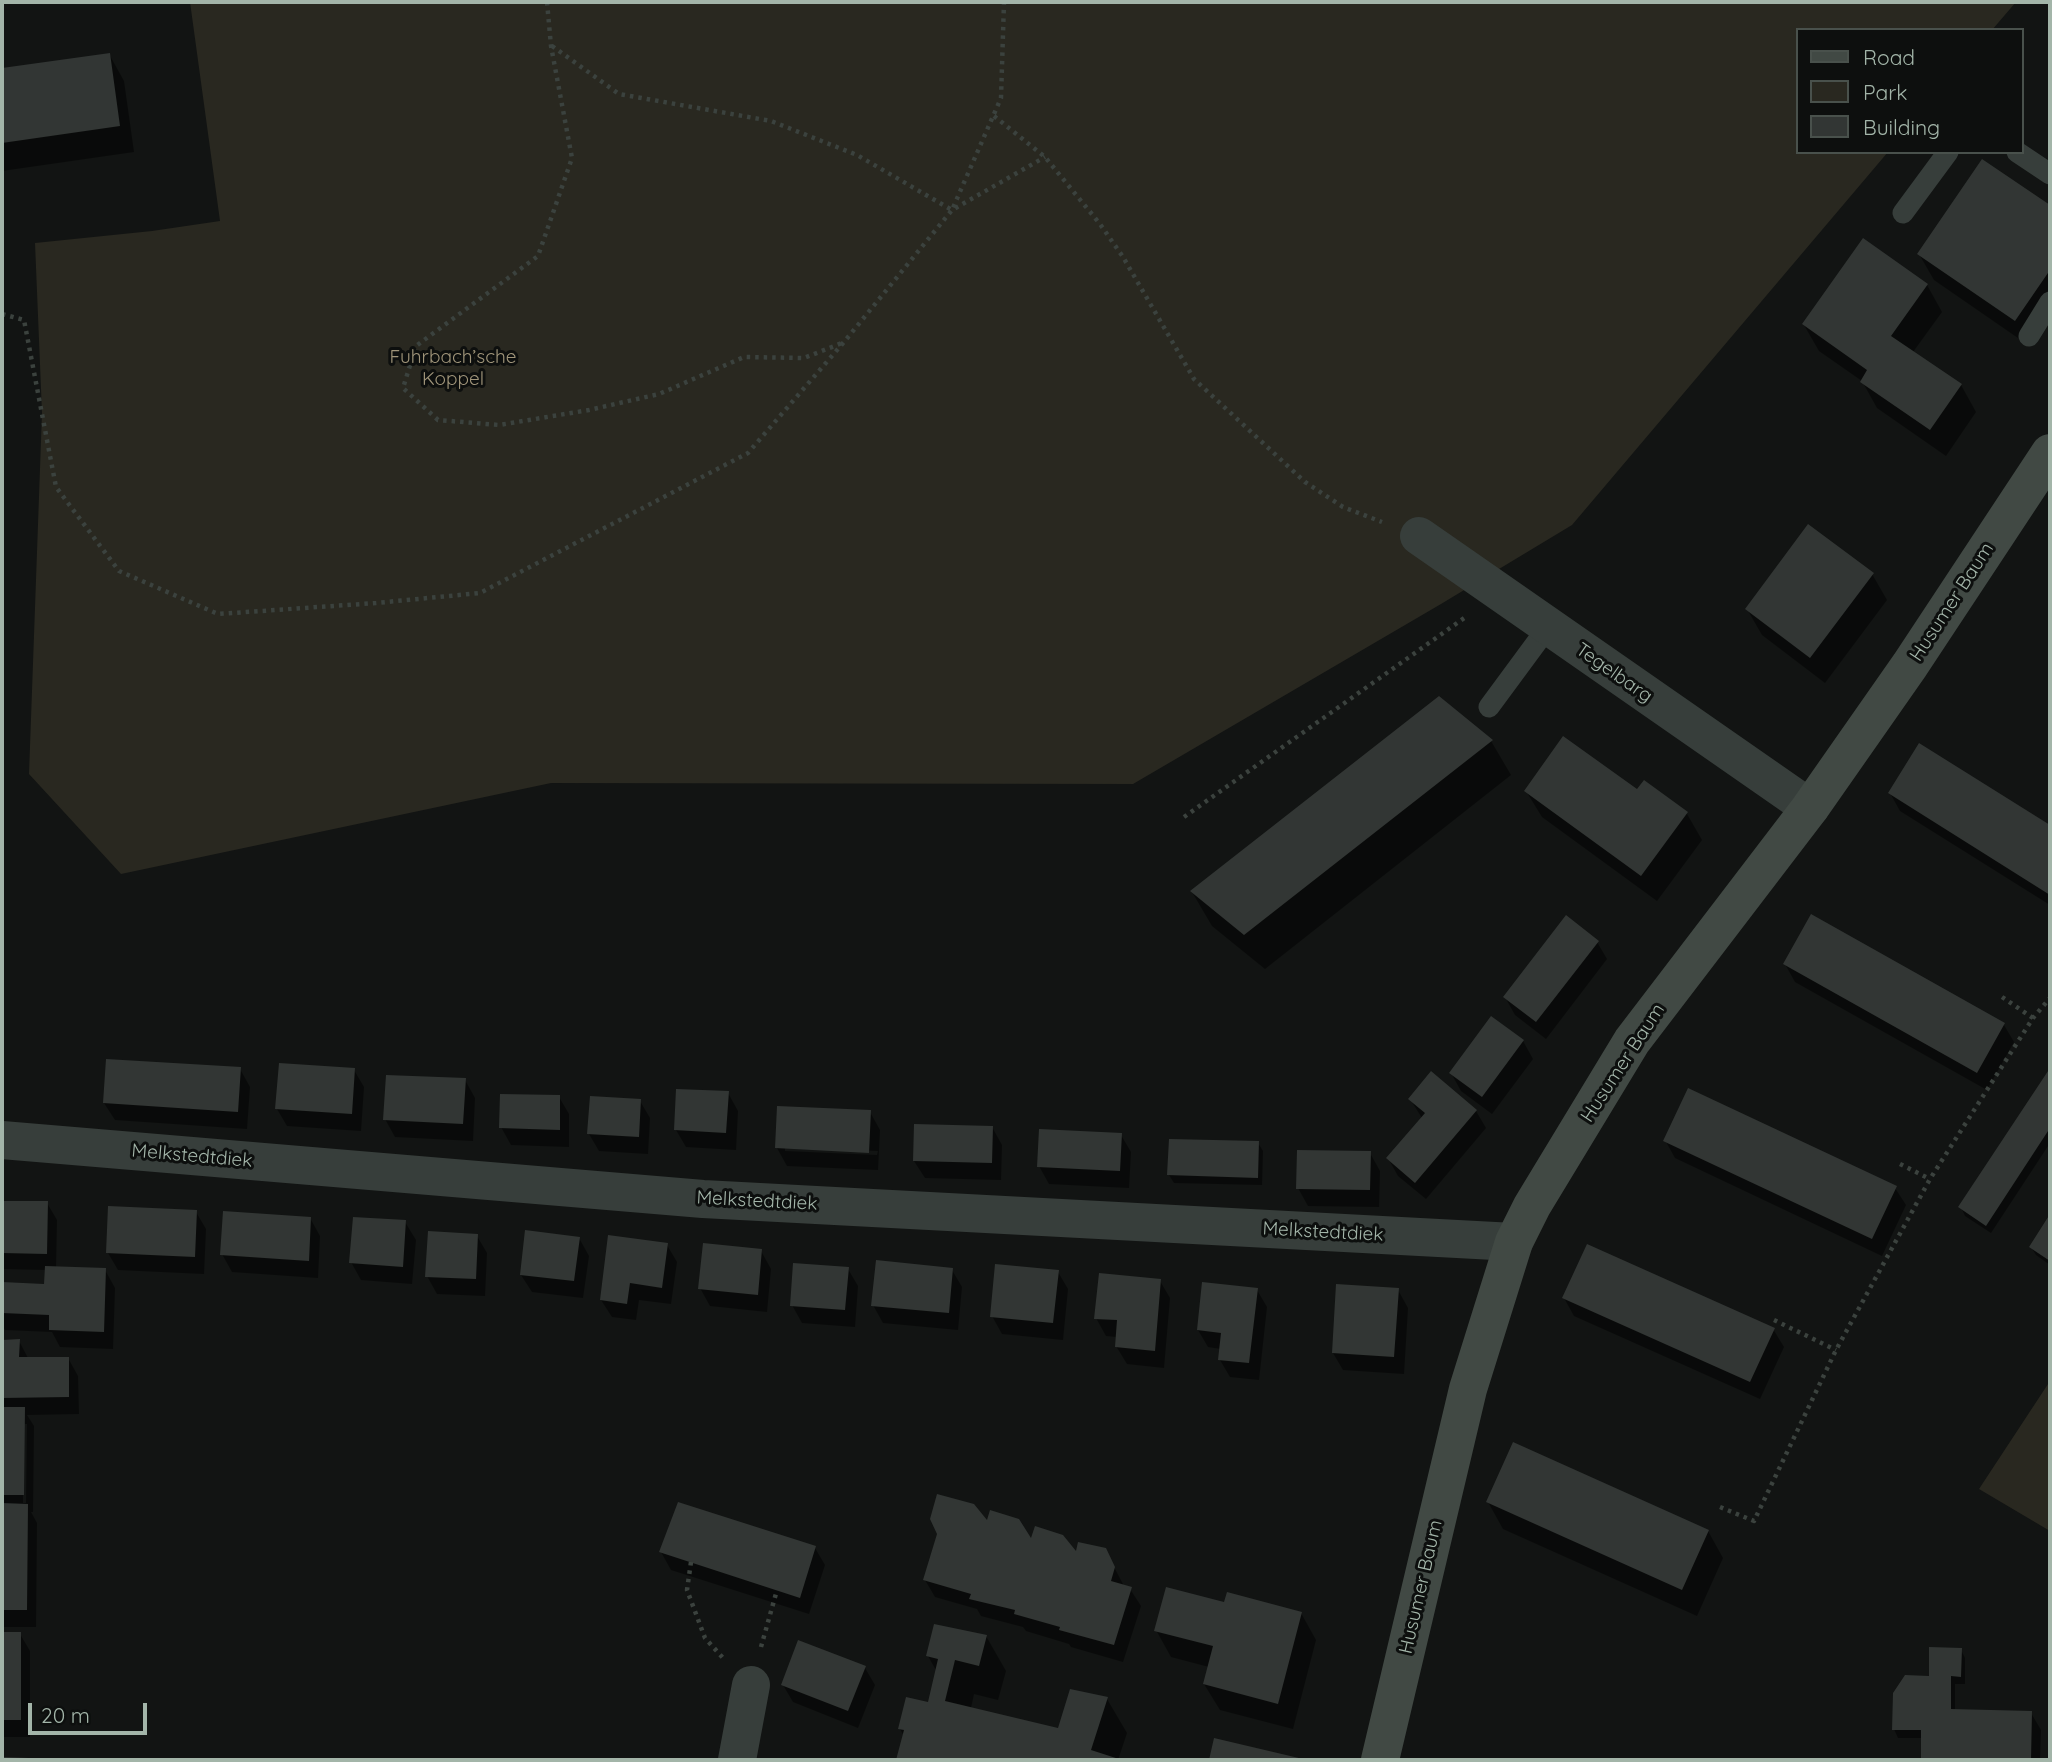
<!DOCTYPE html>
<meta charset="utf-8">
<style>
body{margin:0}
#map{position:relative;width:2052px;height:1762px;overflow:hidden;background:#121413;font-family:Quicksand,sans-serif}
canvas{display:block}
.frame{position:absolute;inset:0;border:4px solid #a3b5a9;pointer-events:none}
.legend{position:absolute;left:1796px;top:28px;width:228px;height:126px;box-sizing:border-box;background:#0d0f0e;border:2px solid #49514c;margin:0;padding:9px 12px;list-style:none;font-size:21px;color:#a3b5a9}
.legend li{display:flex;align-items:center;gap:14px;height:35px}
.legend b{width:35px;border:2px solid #49514c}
.scale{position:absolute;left:28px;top:1703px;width:119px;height:32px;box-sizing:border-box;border:4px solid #a3b5a9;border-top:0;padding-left:9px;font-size:21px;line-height:24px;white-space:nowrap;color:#a3b5a9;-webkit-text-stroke:5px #0d0f0e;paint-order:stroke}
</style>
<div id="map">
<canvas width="2052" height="1762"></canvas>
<div class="frame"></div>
<ul class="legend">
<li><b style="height:9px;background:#414944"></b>Road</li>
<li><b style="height:19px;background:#292820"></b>Park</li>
<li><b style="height:19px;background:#323634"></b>Building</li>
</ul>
<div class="scale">20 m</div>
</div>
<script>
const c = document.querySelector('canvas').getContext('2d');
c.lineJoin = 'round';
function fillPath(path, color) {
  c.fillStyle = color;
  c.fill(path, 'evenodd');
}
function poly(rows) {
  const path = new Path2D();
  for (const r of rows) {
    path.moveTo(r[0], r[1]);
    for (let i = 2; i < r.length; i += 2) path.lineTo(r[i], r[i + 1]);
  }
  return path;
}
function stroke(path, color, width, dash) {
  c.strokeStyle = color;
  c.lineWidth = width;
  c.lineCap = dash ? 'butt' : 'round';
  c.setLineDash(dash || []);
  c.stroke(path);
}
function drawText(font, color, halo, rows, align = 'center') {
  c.font = font + ' Quicksand,sans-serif';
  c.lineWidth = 6;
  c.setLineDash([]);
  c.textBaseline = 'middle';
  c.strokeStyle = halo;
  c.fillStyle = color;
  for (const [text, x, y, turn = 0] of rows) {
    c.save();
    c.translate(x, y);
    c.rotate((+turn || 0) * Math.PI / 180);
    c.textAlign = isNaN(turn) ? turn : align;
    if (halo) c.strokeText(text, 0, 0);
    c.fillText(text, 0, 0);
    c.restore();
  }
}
const green = poly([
 [190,2,2016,2,1992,30,1798,30,1798,152,1888,152,1572,525,1441,604,1133,784,551,783,121,874,29,774,42,413,35,243,152,231,220,221],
 [2050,1381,2050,1531,1979,1489]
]);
const shadow = poly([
 [109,54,124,81,134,152,2,171,2,70],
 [1982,161,2050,208,2050,318,2031,347,1934,280,1919,254],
 [1927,285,1942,312,1913,352,1961,385,1976,412,1946,456,1877,408,1862,381,1819,351,1804,325],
 [1872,574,1887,600,1825,683,1762,635,1747,609],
 [1491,741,1511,775,1265,969,1212,926,1192,892],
 [1920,745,2050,827,2050,905,1900,811,1890,793],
 [1526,791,1638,792,1687,814,1702,840,1657,901,1542,817],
 [1597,942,1607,959,1546,1039,1515,1015,1505,997],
 [1785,964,2004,1025,2014,1042,1987,1090,1795,982],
 [1523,1041,1533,1059,1492,1114,1461,1091,1451,1073],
 [240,1069,250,1087,247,1129,115,1120,104,1103],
 [354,1070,364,1087,361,1131,287,1126,277,1109],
 [2050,1072,2050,1143,1991,1233,1965,1216,1961,1207],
 [465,1080,475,1098,473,1141,395,1137,385,1119],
 [728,1093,738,1111,736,1150,686,1147,676,1130],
 [559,1097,569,1114,569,1147,511,1145,501,1127],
 [1410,1099,1476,1111,1486,1128,1426,1199,1398,1176,1388,1158,1422,1118],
 [640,1101,650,1118,648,1154,599,1151,589,1134],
 [870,1112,880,1130,878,1170,787,1166,777,1148],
 [785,1147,878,1151,877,1155,785,1151],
 [992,1127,1002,1145,1001,1180,925,1178,914,1161],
 [1121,1135,1131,1152,1129,1188,1049,1184,1039,1166],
 [1665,1140,1895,1188,1906,1205,1882,1256,1675,1158],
 [1258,1143,1263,1151,1262,1185,1174,1183,1169,1175],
 [1370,1153,1380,1171,1379,1207,1308,1206,1298,1188],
 [2,1202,47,1203,57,1220,56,1268,105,1270,115,1288,113,1349,60,1347,52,1332,5,1330,2,1325,2,1284,46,1285,47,1270,2,1269],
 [196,1212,206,1229,204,1274,118,1270,108,1253],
 [310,1218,320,1236,318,1278,232,1272,222,1254],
 [2050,1218,2050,1265,2036,1255,2031,1247],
 [405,1222,416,1240,412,1284,361,1280,351,1262],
 [477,1236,487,1253,485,1296,437,1294,427,1276],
 [579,1238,589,1256,583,1298,532,1292,521,1275],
 [667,1245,677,1262,671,1304,639,1300,636,1320,612,1317,601,1300],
 [761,1251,771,1269,767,1312,710,1306,700,1288],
 [848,1269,858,1286,855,1327,802,1323,792,1305],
 [952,1270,962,1287,958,1330,883,1323,873,1305],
 [1058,1272,1068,1289,1063,1340,1002,1334,992,1316],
 [1160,1281,1170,1298,1164,1368,1127,1364,1116,1346,1117,1337,1106,1336,1096,1318],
 [1257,1290,1267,1307,1259,1380,1230,1377,1220,1360,1221,1349,1208,1347,1198,1330],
 [1398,1290,1408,1308,1404,1374,1343,1370,1333,1353],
 [1564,1298,1773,1329,1784,1347,1760,1399,1574,1316],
 [2,1341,19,1341,28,1358,68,1358,78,1376,79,1414,27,1415,34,1426,33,1512,31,1512,37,1523,36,1627,2,1627],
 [23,1424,27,1424,26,1503,23,1503],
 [1488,1502,1708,1531,1723,1558,1697,1616,1503,1529],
 [988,1524,1032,1542,1077,1554,1105,1550,1124,1586,1130,1589,1141,1606,1123,1662,1071,1647,1069,1644,1026,1631,1023,1627,981,1616,977,1609,935,1597,925,1580],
 [815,1548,825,1565,809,1614,671,1570,661,1552],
 [1226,1605,1301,1613,1316,1640,1293,1729,1220,1710,1204,1684,1209,1667,1171,1657,1156,1630],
 [2,1634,20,1634,30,1651,30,1737,2,1737],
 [986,1636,1006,1671,998,1700,974,1694,971,1708,1059,1730,1107,1699,1127,1733,1118,1760,898,1760,904,1736,900,1729,929,1704,937,1672,928,1656],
 [1961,1650,1965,1658,1965,1684,1955,1684,1955,1711,2031,1713,2041,1730,2040,1760,1922,1760,1923,1738,1898,1738,1894,1729,1930,1678],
 [865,1668,875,1685,858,1728,793,1702,783,1685]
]);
const building = poly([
 [110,53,120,126,2,143,2,68],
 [1982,159,2050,205,2050,270,2015,321,1917,254],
 [1863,238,1928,284,1891,336,1962,384,1930,430,1860,382,1867,370,1802,324],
 [1808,524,1874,573,1810,658,1745,609],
 [1439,696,1493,740,1244,935,1190,891],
 [1563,736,1637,789,1644,780,1688,812,1641,876,1524,791],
 [1919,743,2050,825,2050,895,1888,793],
 [1811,914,2005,1023,1977,1073,1783,964],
 [1566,915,1599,941,1536,1022,1503,997],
 [1491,1016,1524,1040,1482,1097,1449,1073],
 [106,1059,241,1067,238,1112,103,1103],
 [279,1063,355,1068,352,1114,275,1109],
 [2050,1068,2050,1128,1986,1226,1958,1207],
 [1431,1071,1477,1110,1415,1183,1386,1158,1425,1113,1408,1099],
 [386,1075,466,1078,463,1124,383,1120],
 [1688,1088,1897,1186,1872,1239,1663,1141],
 [676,1089,729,1091,726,1133,674,1130],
 [500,1094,560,1095,560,1130,499,1128],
 [590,1096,641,1099,639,1137,587,1134],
 [777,1106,871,1110,869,1153,775,1148],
 [914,1124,993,1126,992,1163,913,1161],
 [1039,1129,1122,1133,1120,1171,1037,1167],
 [1169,1139,1259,1141,1258,1178,1167,1175],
 [1297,1150,1371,1151,1370,1190,1296,1189],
 [2,1201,48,1201,47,1254,2,1253],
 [108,1206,197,1210,195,1257,106,1253],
 [223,1211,311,1217,309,1261,220,1255],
 [2050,1214,2050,1261,2029,1247],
 [353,1217,406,1220,403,1267,349,1263],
 [525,1230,580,1237,574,1281,520,1275],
 [428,1231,478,1234,476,1279,425,1277],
 [608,1235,668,1243,662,1288,630,1283,627,1304,600,1300],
 [703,1243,762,1249,758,1295,698,1289],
 [1587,1244,1775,1328,1750,1382,1562,1298],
 [876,1260,953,1268,949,1313,871,1306],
 [793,1263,849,1267,845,1310,790,1306],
 [995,1264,1059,1270,1053,1323,990,1317],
 [45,1266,106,1268,104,1332,49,1330,49,1315,2,1313,2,1282,44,1284],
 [1099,1273,1161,1279,1155,1351,1115,1347,1117,1320,1094,1319],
 [1202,1282,1258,1288,1249,1363,1218,1360,1221,1333,1197,1330],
 [1336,1284,1399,1288,1394,1357,1332,1353],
 [20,1339,19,1357,69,1357,69,1397,2,1398,2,1340],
 [2,1407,25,1407,24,1495,2,1495],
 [1513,1442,1709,1530,1682,1590,1486,1502],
 [937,1494,974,1504,987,1520,990,1510,1019,1519,1031,1538,1035,1526,1063,1535,1076,1551,1078,1542,1106,1548,1115,1567,1111,1581,1132,1587,1114,1645,1059,1630,1060,1627,1014,1614,1015,1610,969,1599,971,1594,923,1580,937,1534,930,1519],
 [678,1502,816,1546,800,1598,659,1552],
 [2,1503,28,1504,27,1610,2,1610],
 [1166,1587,1224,1602,1227,1592,1302,1612,1278,1704,1203,1684,1213,1646,1154,1631],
 [934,1624,987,1635,979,1666,955,1660,945,1701,1058,1728,1070,1689,1108,1697,1091,1750,1122,1760,896,1760,904,1730,898,1729,906,1697,928,1702,938,1659,926,1656],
 [2,1632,21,1632,21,1720,2,1720],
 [798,1640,866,1666,848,1711,781,1685],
 [1929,1647,1962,1648,1961,1677,1951,1676,1951,1709,2032,1711,2031,1760,1921,1760,1921,1730,1892,1730,1893,1693,1905,1675,1929,1676],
 [1214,1738,1303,1759,1303,1760,1209,1760],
 [2,1757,29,1758,29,1760,2,1760]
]);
const path = poly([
 [547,2,551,46,572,158,538,256,416,346,403,388,438,420,499,425,589,410,659,394,744,357,804,358,842,343],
 [552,46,619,94,771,121,857,155,952,210,1001,98,1004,2],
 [994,116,1045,157,1100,224,1123,257,1194,379,1305,482,1343,507,1382,522],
 [2,314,24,320,56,487,119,571,218,614,376,603,480,593,748,453,844,342,952,210,1045,157],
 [1184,817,1467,616],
 [2002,997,2033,1018],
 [1900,1164,1930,1179],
 [1774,1320,1836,1350],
 [1720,1507,1754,1521,1836,1350,1930,1179,2033,1018,2050,998],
 [691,1562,687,1590,705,1638,723,1658],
 [761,1647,777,1590]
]);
const lane = poly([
 [2017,152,2050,174],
 [1903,213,1948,152],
 [2029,336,2050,302],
 [1489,707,1548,627]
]);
const street = poly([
 [1419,536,1810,808],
 [2,1140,703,1199,1514,1242],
 [737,1760,751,1685]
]);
const secondary = poly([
 [1380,1760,1468,1389,1514,1242,1532,1206,1632,1041,1810,808,1910,665,2050,453]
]);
const parkNames = [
 ["Fuhrbach’sche",453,357],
 ["Koppel",453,379]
];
const streetNames = [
 ["Husumer Baum",1952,602,-57],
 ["Tegelbarg",1614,673,35],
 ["Husumer Baum",1623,1063,-57],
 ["Melkstedtdiek",192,1156,5],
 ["Melkstedtdiek",757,1201,3],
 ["Melkstedtdiek",1323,1232,3],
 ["Husumer Baum",1421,1587,-77]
];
fillPath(green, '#292820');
fillPath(shadow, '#0007');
fillPath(building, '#323634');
stroke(path, '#3b423e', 4.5, [3.5, 5]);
stroke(lane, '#373e3b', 21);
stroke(street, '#373e3b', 38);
stroke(secondary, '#414944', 38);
drawText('19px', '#a0957a', '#0d0f0e', parkNames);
drawText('19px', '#a3b5a9', '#0d0f0e', streetNames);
</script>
